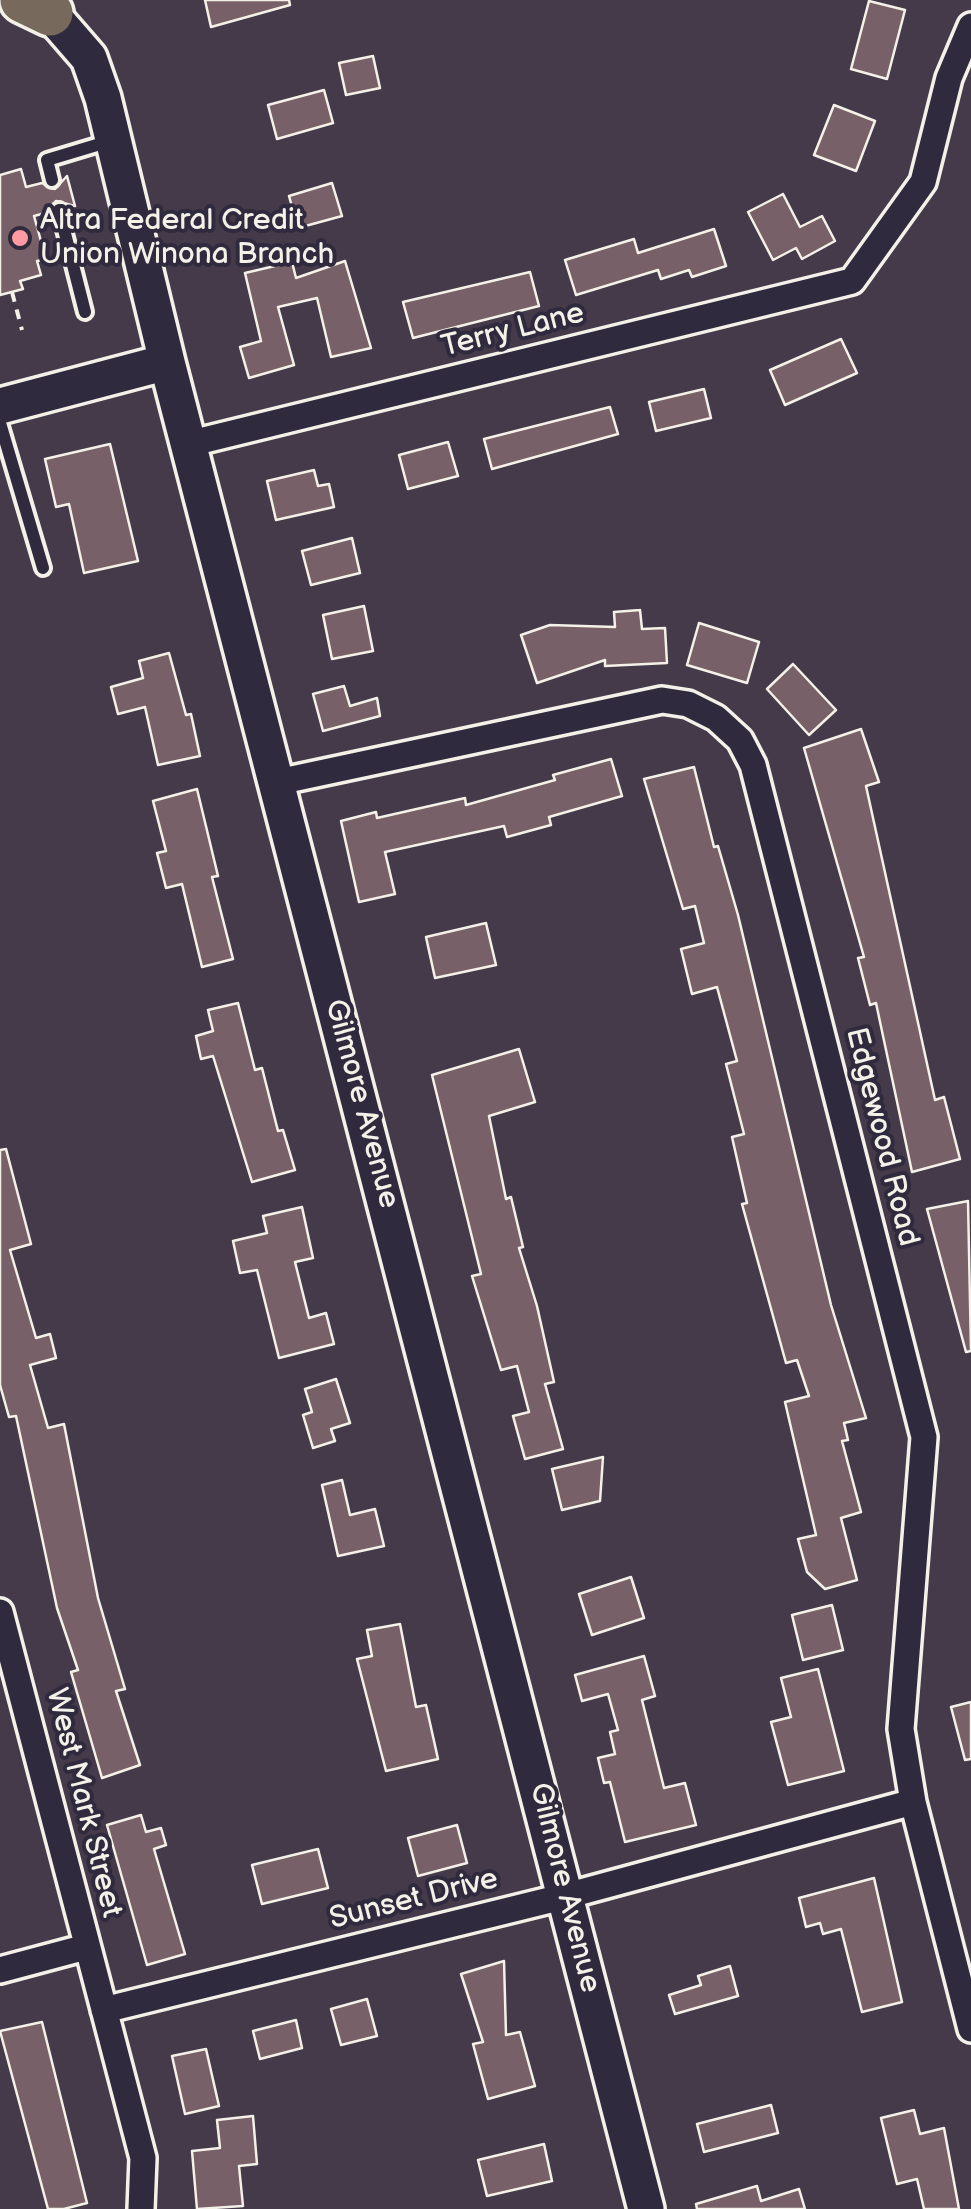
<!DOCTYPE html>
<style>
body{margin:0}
canvas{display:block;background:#453a4a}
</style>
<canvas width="971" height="2209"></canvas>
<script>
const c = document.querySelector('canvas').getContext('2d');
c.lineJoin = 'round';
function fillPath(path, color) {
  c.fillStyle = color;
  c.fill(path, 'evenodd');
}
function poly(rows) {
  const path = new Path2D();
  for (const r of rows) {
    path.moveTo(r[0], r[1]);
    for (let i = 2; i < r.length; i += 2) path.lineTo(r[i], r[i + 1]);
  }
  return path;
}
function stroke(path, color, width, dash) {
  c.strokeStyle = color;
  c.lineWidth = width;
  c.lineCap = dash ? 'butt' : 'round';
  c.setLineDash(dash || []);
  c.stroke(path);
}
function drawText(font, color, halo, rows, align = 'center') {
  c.font = font + ' "Balsamiq Sans",sans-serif';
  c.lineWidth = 8;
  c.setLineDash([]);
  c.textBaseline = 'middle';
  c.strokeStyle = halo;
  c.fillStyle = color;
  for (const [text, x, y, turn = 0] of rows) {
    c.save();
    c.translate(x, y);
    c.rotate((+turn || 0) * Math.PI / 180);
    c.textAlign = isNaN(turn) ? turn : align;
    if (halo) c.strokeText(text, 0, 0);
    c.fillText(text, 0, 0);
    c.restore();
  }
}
const building = poly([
 [205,0,289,0,290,5,211,27,205,0],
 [869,1,905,10,887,79,851,69,869,1],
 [373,56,380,88,346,95,339,63,373,56],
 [324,90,333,123,277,139,268,105,324,90],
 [834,105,875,121,856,171,814,155,834,105],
 [21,169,26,187,42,183,55,189,67,176,75,206,56,201,49,212,34,216,46,259,37,261,41,275,20,281,23,289,0,295,0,175,21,169],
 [332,183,342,216,298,228,289,196,332,183],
 [783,194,800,227,822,216,835,241,802,259,796,248,773,260,748,212,783,194],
 [714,229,726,266,692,277,689,270,661,279,658,270,576,295,565,260,634,239,638,253,714,229],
 [345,261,371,348,331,357,317,298,278,307,294,365,249,378,240,347,261,341,245,273,292,262,296,278,345,261],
 [530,272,539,306,413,338,403,302,530,272],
 [841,339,857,373,785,405,770,370,841,339],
 [704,389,711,418,656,431,649,402,704,389],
 [610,407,618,434,492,469,484,439,610,407],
 [448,442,458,476,408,489,399,455,448,442],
 [110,444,138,561,84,573,69,504,56,507,45,459,110,444],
 [314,470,318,486,329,484,334,507,276,520,267,481,314,470],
 [352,538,360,573,311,585,302,551,352,538],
 [364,606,373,651,332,659,323,615,364,606],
 [640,610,642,629,665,628,667,663,605,666,605,660,537,683,521,635,550,625,615,627,614,612,640,610],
 [699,623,759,642,747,683,687,665,699,623],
 [169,653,186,715,191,714,200,756,158,765,145,707,118,714,111,687,143,678,139,661,169,653],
 [793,664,836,710,809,735,767,689,793,664],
 [344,686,350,706,377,698,380,716,323,731,313,694,344,686],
 [861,729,879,782,866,786,935,1100,944,1097,960,1159,912,1172,876,1003,870,1005,858,958,864,957,804,748,861,729],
 [611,759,622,796,549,817,551,825,507,837,504,826,385,852,395,894,359,902,341,821,376,812,377,818,465,798,466,805,555,780,553,775,611,759],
 [694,767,714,847,718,846,738,915,831,1305,866,1418,844,1423,848,1440,842,1441,861,1512,841,1518,857,1580,825,1589,807,1572,798,1539,816,1535,785,1402,809,1396,797,1360,786,1363,742,1204,747,1203,732,1137,744,1134,726,1064,737,1061,717,987,692,994,681,949,704,943,695,906,683,909,644,779,694,767],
 [197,789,218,876,212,877,233,959,202,967,182,884,166,888,157,853,166,851,153,801,197,789],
 [486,923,496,965,435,978,426,937,486,923],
 [238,1003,255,1070,262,1068,278,1131,283,1130,295,1170,252,1182,213,1056,201,1059,196,1036,213,1031,208,1010,238,1003],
 [519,1049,535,1102,489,1116,506,1199,511,1197,523,1247,519,1248,537,1306,554,1382,545,1384,563,1449,525,1459,513,1416,529,1412,517,1366,501,1370,472,1276,481,1274,432,1075,519,1049],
 [6,1149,31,1244,10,1250,36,1338,50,1334,56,1358,30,1365,48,1428,64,1424,98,1598,125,1689,116,1691,140,1765,102,1778,71,1672,78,1670,57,1608,16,1416,9,1417,0,1385,0,1150,6,1149],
 [968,1201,971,1351,966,1352,927,1209,968,1201],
 [302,1207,313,1258,295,1262,309,1318,326,1313,334,1344,279,1358,257,1270,240,1273,233,1241,267,1233,263,1216,302,1207],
 [336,1379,350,1423,331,1429,335,1441,313,1448,303,1415,312,1412,305,1389,336,1379],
 [603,1457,600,1501,562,1510,552,1469,603,1457],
 [342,1480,350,1515,375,1509,384,1546,338,1556,322,1485,342,1480],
 [631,1577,644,1618,592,1635,579,1594,631,1577],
 [832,1605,843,1650,803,1660,792,1615,832,1605],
 [400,1624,416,1707,426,1705,438,1759,386,1771,357,1659,372,1656,367,1630,400,1624],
 [644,1656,655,1696,642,1700,664,1788,685,1783,696,1825,625,1842,610,1782,604,1783,598,1758,615,1754,610,1732,618,1730,608,1694,582,1701,575,1675,644,1656],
 [818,1669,844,1771,788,1785,771,1722,791,1717,781,1678,818,1669],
 [971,1702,971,1759,965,1760,951,1707,971,1702],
 [141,1815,146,1832,161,1828,166,1845,154,1849,185,1954,147,1965,107,1825,141,1815],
 [457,1825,467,1863,418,1876,408,1838,457,1825],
 [318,1849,328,1888,262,1904,252,1865,318,1849],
 [874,1878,902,2002,862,2012,841,1929,823,1934,820,1923,806,1927,799,1898,874,1878],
 [504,1961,506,2035,520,2032,535,2086,488,2099,473,2044,483,2042,461,1974,504,1961],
 [730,1966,738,1996,675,2014,669,1995,701,1985,698,1976,730,1966],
 [367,1999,377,2036,341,2045,331,2009,367,1999],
 [296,2020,302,2048,260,2059,253,2031,296,2020],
 [42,2022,87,2203,64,2209,48,2209,0,2031,42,2022],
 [206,2049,219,2106,185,2114,172,2056,206,2049],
 [771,2105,778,2133,704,2152,697,2124,771,2105],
 [914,2110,920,2134,944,2128,959,2209,924,2209,917,2179,897,2184,881,2118,914,2110],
 [253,2116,257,2164,239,2166,243,2206,197,2209,192,2151,220,2148,217,2120,253,2116],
 [544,2144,552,2181,487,2196,478,2160,544,2144],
 [757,2186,761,2201,799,2189,805,2209,697,2209,696,2204,757,2186]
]);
const path = poly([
 [12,292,22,330]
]);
const lane = poly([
 [52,180,47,160,110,141],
 [59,210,85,312],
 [0,423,43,568]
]);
const street = poly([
 [188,444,852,281,923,182,949,78,971,26],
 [278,782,662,700,688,704,716,718,740,740,753,765,924,1437,901,1729,913,1802,971,2029],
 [0,1612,143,2158,141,2209],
 [0,1970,86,1947],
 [104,2010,566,1896,913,1802]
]);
const secondary = poly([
 [50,13,89,58,103,98,167,362,646,2209],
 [0,406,167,362]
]);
const highway = poly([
 [23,0,50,13]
]);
const markers = [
 [20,238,10,"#ff9aa2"]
];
const poiNames = [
 ["Altra Federal Credit",40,221],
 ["Union Winona Branch",40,255]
];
const streetNames = [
 ["Terry Lane",513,331,-14],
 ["Gilmore Avenue",361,1104,75],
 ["Edgewood Road",881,1137,76],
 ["West Mark Street",83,1803,76],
 ["Gilmore Avenue",564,1888,76],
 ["Sunset Drive",414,1900,-14]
];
fillPath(building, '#776067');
stroke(building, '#f4f1e8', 2.5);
stroke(lane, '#f4f1e8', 20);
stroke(street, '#f4f1e8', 32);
stroke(secondary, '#f4f1e8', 42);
stroke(highway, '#f4f1e8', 52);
stroke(path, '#f4f1e8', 4, [10, 8]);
stroke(lane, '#2f2a3d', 12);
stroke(street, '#2f2a3d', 25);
stroke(secondary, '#2f2a3d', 35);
stroke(highway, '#77695c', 45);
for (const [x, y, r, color] of markers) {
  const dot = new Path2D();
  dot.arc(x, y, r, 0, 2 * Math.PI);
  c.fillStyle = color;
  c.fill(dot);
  stroke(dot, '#2f2a3d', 4);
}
drawText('30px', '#f4f1e8', '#2f2a3d', poiNames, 'left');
drawText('30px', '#f4f1e8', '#2f2a3d', streetNames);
</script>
